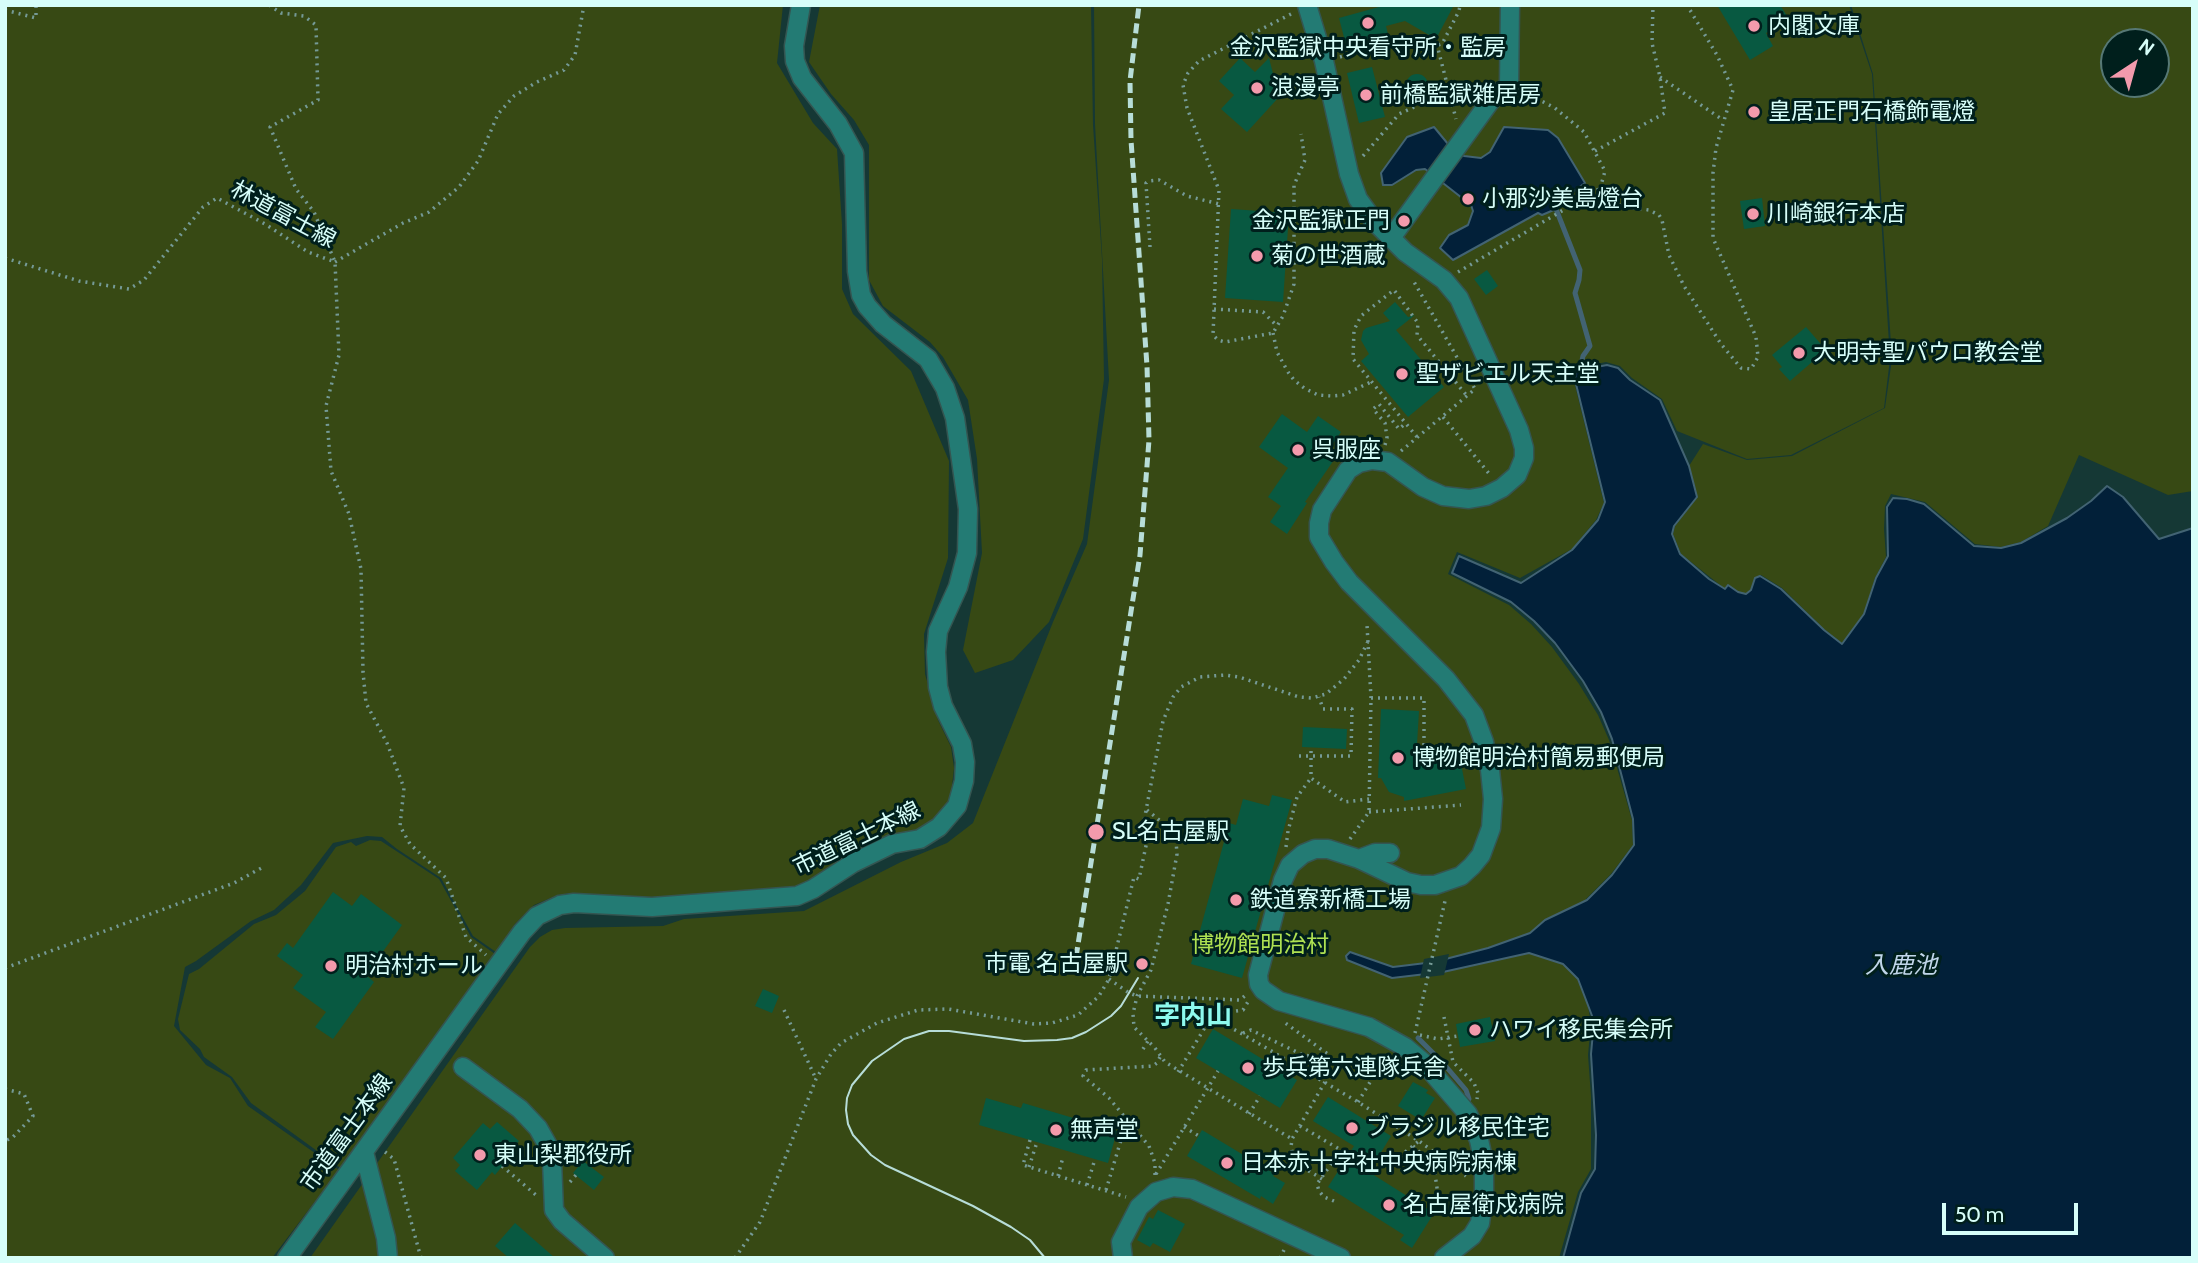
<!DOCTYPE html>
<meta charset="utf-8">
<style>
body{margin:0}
#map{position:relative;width:2198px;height:1263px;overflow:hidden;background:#153835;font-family:Cabin,sans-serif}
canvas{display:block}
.frame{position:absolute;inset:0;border:7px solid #d7fef9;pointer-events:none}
.north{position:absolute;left:2100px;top:28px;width:70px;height:70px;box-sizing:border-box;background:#001f1c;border:2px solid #567874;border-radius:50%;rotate:36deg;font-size:19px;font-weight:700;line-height:28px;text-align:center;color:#d7fef9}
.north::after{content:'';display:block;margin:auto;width:24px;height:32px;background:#f39aac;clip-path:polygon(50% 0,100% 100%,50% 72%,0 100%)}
.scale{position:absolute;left:1942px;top:1203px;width:136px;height:32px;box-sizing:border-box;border:4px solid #d7fef9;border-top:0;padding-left:9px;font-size:21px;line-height:24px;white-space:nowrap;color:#d7fef9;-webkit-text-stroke:5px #001f1c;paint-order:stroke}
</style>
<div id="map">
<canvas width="2198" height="1263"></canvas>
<div class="frame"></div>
<div class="north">N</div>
<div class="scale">50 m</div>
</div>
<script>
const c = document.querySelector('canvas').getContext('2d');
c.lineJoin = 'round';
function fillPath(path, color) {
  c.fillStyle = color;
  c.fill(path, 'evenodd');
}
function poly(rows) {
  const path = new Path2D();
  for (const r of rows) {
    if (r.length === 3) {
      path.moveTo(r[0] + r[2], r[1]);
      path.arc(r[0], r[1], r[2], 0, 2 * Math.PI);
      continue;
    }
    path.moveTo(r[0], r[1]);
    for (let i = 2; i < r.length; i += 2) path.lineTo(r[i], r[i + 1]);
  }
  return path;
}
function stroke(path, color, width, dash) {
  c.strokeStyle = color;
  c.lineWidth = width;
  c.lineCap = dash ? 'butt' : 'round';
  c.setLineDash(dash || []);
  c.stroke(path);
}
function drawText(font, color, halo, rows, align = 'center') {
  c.font = font + ' Cabin,"Noto Sans JP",sans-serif';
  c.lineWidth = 6;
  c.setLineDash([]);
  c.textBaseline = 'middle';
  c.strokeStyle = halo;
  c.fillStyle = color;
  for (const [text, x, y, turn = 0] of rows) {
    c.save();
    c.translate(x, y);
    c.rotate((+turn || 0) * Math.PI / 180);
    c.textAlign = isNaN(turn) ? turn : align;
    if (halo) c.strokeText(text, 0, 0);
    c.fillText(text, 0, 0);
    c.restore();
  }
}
const green = poly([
 [5,5,783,5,777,63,813,123,837,149,842,224,842,289,853,314,911,371,949,461,948,558,924,634,925,674,938,720,951,747,954,768,950,804,930,824,916,831,889,836,848,855,799,886,681,895,652,901,571,893,558,895,534,905,515,924,496,952,473,936,441,878,397,849,382,837,367,836,333,843,301,885,274,910,251,921,196,961,185,967,174,1026,206,1065,230,1078,248,1106,339,1170,272,1258,5,1258],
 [820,5,1091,5,1093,125,1102,259,1104,379,1083,539,1049,622,1013,660,975,673,963,650,982,553,977,459,968,400,943,357,930,342,883,306,869,280,869,145,854,120,831,94,809,62],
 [1094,5,1849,5,1872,74,1890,359,1884,408,1791,455,1747,459,1677,431,1662,399,1632,378,1620,366,1606,362,1587,366,1584,363,1574,368,1573,377,1604,503,1596,520,1572,549,1520,578,1457,552,1448,574,1509,605,1531,624,1552,647,1579,684,1598,715,1609,740,1632,820,1633,845,1611,874,1586,899,1573,942,1579,958,1591,1023,1588,1055,1591,1096,1591,1169,1578,1192,1559,1258,310,1258,530,947,540,937,552,930,565,928,663,926,684,919,804,911,901,862,947,843,973,823,1053,622,1087,544,1109,380,1095,124],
 [1851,5,2193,5,2193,491,2168,495,2079,455,2048,526,2021,542,2001,547,1975,544,1925,502,1891,494,1885,506,1884,529,1886,557,1875,578,1864,614,1842,643,1825,630,1782,588,1761,575,1755,578,1751,590,1746,594,1738,592,1728,585,1725,589,1681,554,1673,534,1675,526,1697,498,1689,466,1703,444,1747,460,1792,456,1885,408,1892,359,1873,74],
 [2114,42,2156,42,2156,84,2114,84],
 [370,840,381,841,439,879,471,937,495,954,342,1169,251,1103,232,1077,204,1057,200,1049,180,1030,178,1019,189,974,199,969,254,924,276,915,305,891,336,847,351,842,356,846]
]);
const water = poly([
 [1434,127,1448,144,1464,156,1481,158,1490,152,1504,127,1548,130,1558,138,1585,183,1567,196,1567,200,1556,209,1542,215,1538,213,1453,260,1440,248,1449,235,1468,225,1473,211,1471,205,1425,169,1416,170,1392,185,1383,185,1381,173,1407,137,1434,127],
 [1581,365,1586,369,1607,365,1618,368,1630,380,1660,400,1689,466,1697,497,1674,526,1672,534,1680,554,1709,579,1725,589,1728,585,1738,592,1746,594,1751,590,1755,578,1760,576,1781,589,1824,630,1842,644,1864,614,1876,578,1888,556,1887,507,1893,498,1907,499,1924,504,1974,546,2001,548,2021,543,2067,518,2091,501,2107,486,2123,497,2159,539,2193,528,2193,1258,1563,1258,1581,1193,1595,1169,1596,1135,1591,1054,1594,1021,1578,979,1563,964,1529,953,1443,972,1392,978,1347,960,1346,956,1350,952,1393,967,1434,962,1488,948,1530,933,1545,920,1587,900,1612,875,1634,845,1633,819,1612,739,1601,712,1583,681,1555,643,1534,621,1511,602,1452,573,1459,556,1521,583,1572,550,1598,520,1605,502,1575,380,1576,368,1581,365]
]);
const pier = poly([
 [1449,954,1444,975,1420,978,1424,959]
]);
const stream = poly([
 [1556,209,1580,270,1579,280,1575,293,1590,346,1583,356,1581,365],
 [1418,1038,1443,1063,1466,1090,1469,1099,1466,1104]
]);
const building = poly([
 [1386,5,1454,5,1436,39,1405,21,1386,26,1388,34,1346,45,1339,18],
 [1717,5,1780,5,1789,19,1766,33,1773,46,1750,60],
 [1240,58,1255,72,1269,58,1279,97,1247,132,1221,109,1234,95,1219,81],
 [1372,67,1385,117,1359,123,1347,73],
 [1417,85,11],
 [1762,198,1765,226,1744,229,1740,201],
 [1231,209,1289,213,1283,302,1225,298],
 [1487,270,1498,286,1486,295,1474,279],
 [1395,302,1408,317,1415,315,1396,330,1444,387,1408,417,1361,361,1369,354,1361,340,1363,331,1366,328,1390,321,1383,313],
 [1806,327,1826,350,1790,381,1779,369,1782,367,1772,355],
 [1282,414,1307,432,1318,416,1341,432,1330,448,1338,454,1305,502,1307,503,1287,534,1270,522,1281,506,1268,497,1288,468,1259,447],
 [1381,709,1419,711,1416,761,1459,754,1466,789,1404,801,1404,797,1389,792,1381,778,1378,778],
 [1303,727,1347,729,1346,749,1302,747],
 [1272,795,1292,800,1242,978,1191,964,1229,823,1236,825,1243,799,1269,806],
 [333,892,352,906,361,894,402,925,366,975,374,982,333,1039,315,1027,326,1012,293,988,303,975,277,956,287,943,293,948],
 [763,989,779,996,772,1013,755,1006],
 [1490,1017,1495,1041,1460,1047,1456,1024],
 [1213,1029,1297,1080,1280,1108,1196,1058],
 [1413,1082,1428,1090,1426,1093,1435,1098,1421,1120,1398,1106],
 [1328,1097,1391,1136,1369,1172,1434,1213,1412,1248,1400,1240,1404,1235,1328,1187,1354,1146,1313,1121],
 [986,1098,1021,1108,1023,1103,1117,1131,1108,1163,979,1125],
 [497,1122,519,1141,506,1156,509,1158,495,1175,492,1172,477,1190,455,1171,460,1165,453,1158,483,1123,490,1129],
 [1202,1130,1275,1174,1273,1176,1285,1183,1273,1204,1261,1196,1260,1199,1187,1156],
 [583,1161,604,1177,594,1190,573,1173],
 [1158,1210,1185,1224,1170,1252,1153,1243,1150,1247,1137,1240,1149,1217,1153,1219],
 [515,1223,555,1258,509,1258,495,1246]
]);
const path = poly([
 [269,5,281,13,304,16,316,25,318,100,270,127,296,189,314,212,335,262,339,355,326,406,331,471,349,514,361,569,363,672,366,703,387,743,404,788,400,826,410,844,446,878,466,937,486,955],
 [5,10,36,18,36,5],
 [1291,14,1199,61,1188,73,1183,85,1187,108,1219,190,1213,335,1218,340,1225,342,1273,333,1283,316,1294,284,1294,185,1305,160,1301,134],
 [1435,37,1456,119],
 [1340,57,1402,39,1418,50,1442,44,1459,11,1460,5],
 [1660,77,1723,120],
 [1524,92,1555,108,1584,132,1605,171,1600,189,1605,197,1621,206,1649,210,1659,215,1662,220,1669,255,1684,286,1721,344,1741,368,1751,369,1758,357,1756,337,1713,238,1713,173,1716,148,1733,90,1717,55,1687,5],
 [1595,151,1665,113,1660,77,1652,43,1653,5],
 [1363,156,1399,114,1449,91],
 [1150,247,1146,183,1149,181,1159,180,1187,196,1219,204],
 [5,258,79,281,129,289,144,280,203,207,217,198,265,224,308,252,335,262],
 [335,262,403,223,429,212,459,187,478,161,498,114,514,96,537,82,564,70,575,55,584,5],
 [1458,272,1599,189],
 [1214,309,1263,312,1277,326],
 [1273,333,1277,352,1288,372,1294,380,1304,388,1318,395,1332,396,1343,395,1371,382],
 [1443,417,1491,476],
 [1417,437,1353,359,1354,330,1361,316,1367,311,1394,290,1418,323,1417,335,1467,396],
 [1385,445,1387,438,1385,423,1373,409,1379,404,1399,429,1406,423],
 [1401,451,1475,389,1413,280],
 [1371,698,1424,698,1424,753],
 [1311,751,1311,778,1345,802,1369,799],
 [1299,756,1351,756,1352,709,1323,709,1319,697],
 [1147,810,1170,829,1176,841,1177,854,1168,904,1151,970,1137,996,1133,1014,1134,1027,1155,1048,1165,1062,1292,1139],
 [1369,812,1461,805],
 [1350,839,1369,812,1371,698,1367,625],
 [1286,847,1288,831,1297,797,1311,778],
 [5,968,234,883,265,866],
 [1109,979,1129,993,1137,996,1240,1000,1247,994],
 [784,1010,816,1079],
 [1444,1017,1453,1062,1474,1083,1478,1093,1477,1099],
 [1208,1021,1221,1023,1239,1032,1358,1102,1419,1141,1466,1176],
 [1243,1033,1251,1030,1301,1054,1324,1060,1327,1059,1329,1055,1284,1022],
 [1415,1033,1445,901],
 [1420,1035,1438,1039,1458,1036],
 [1143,1049,1148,1041],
 [1279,1063,1283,1057],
 [1178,1072,1213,1014,1243,1010,1249,1000],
 [5,1089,24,1094,33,1116,13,1137,5,1141],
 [1358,1102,1387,1054],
 [1249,1114,1260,1096],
 [1300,1126,1341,1150,1349,1152],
 [1184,1127,1199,1136],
 [1030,1140,1023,1165,1126,1197],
 [1413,1146,1429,1161,1435,1174,1438,1195,1434,1209],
 [385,1152,394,1159,421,1258],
 [1357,1157,1374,1168,1379,1167,1394,1161,1419,1141],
 [502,1166,536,1195],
 [1029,1167,1037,1142],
 [1156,1174,1218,1071],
 [1155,1175,1155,1163,1149,1146,1109,1098,1083,1076,1086,1070,1153,1066,1157,1063,1160,1057],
 [1058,1176,1063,1157],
 [1322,1179,1304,1168,1294,1159,1291,1147,1292,1139,1325,1082],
 [570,1182,576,1175],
 [1087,1185,1095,1159],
 [1106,1190,1127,1120],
 [1334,1201,1324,1197,1319,1191,1317,1184,1341,1150],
 [735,1258,760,1222,816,1079,831,1054,841,1043,877,1023,918,1010,948,1009,1034,1024,1052,1023,1078,1015,1099,996,1109,979,1134,877,1139,879,1147,841,1144,821,1163,721,1173,697,1181,687,1200,677,1225,675,1239,677,1299,697,1312,698,1326,694,1344,679,1359,660,1369,639],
 [1280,1258,1284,1250]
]);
const minor = poly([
 [1307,5,1324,61,1349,174,1358,199,1374,221,1405,252,1444,280,1459,298,1519,430,1524,448,1524,458,1517,475,1502,488,1486,496,1469,499,1443,496,1423,487,1388,462,1372,460,1359,463,1348,470,1322,510,1319,523,1319,537,1334,562,1349,582,1446,679,1474,715,1484,742,1490,770,1493,799,1491,828,1481,855,1472,866,1461,876,1435,885,1421,885,1407,882,1359,859,1328,849,1315,849,1303,854,1290,865,1283,880,1258,975,1259,984,1263,990,1279,1001,1369,1027,1405,1047,1424,1063,1468,1114,1479,1140,1484,1163,1484,1193,1480,1223,1472,1236,1444,1258],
 [1391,238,1494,96,1509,86,1510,5],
 [1359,859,1375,853,1390,853],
 [463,1067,520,1109,538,1128,547,1144,552,1161,554,1210,562,1221,605,1258],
 [364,1152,386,1238,388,1258],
 [287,1258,522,932,537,916,560,905,574,903,652,907,797,896,813,889,853,863,892,844,920,839,939,827,957,806,964,781,965,762,962,744,943,706,938,687,936,652,938,631,958,587,967,553,968,509,955,418,945,388,928,359,883,324,867,306,861,295,857,271,854,153,838,124,802,78,795,61,794,46,801,5],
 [1123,1258,1121,1242,1139,1207,1156,1192,1173,1187,1192,1189,1201,1193,1341,1258]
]);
const tram = poly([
 [1045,1258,1030,1240,1011,1227,973,1206,885,1165,871,1155,853,1135,848,1124,846,1110,847,1098,852,1085,872,1061,904,1039,929,1031,949,1031,1024,1041,1057,1040,1072,1038,1086,1032,1111,1016,1121,1006,1138,978]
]);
const rail = poly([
 [1076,957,1140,555,1149,440,1147,366,1131,140,1130,81,1139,5]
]);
const markers = [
 [1368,23,7,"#f39aac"],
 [1754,26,7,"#f39aac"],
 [1257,88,7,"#f39aac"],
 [1366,95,7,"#f39aac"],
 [1754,112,7,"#f39aac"],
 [1468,199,7,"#f39aac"],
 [1753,214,7,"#f39aac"],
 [1404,221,7,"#f39aac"],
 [1257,256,7,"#f39aac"],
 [1799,353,7,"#f39aac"],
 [1402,374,7,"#f39aac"],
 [1298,450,7,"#f39aac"],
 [1398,758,7,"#f39aac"],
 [1096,832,9,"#f39aac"],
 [1236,900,7,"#f39aac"],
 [1142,964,7,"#f39aac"],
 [331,966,7,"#f39aac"],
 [1475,1030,7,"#f39aac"],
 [1248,1068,7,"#f39aac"],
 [1352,1128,7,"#f39aac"],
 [1056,1130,7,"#f39aac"],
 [480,1155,7,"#f39aac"],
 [1227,1163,7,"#f39aac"],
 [1389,1205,7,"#f39aac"]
];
const poiNames = [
 ["内閣文庫",1768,26],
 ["金沢監獄中央看守所・監房",1368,48,"center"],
 ["浪漫亭",1271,88],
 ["前橋監獄雑居房",1380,95],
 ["皇居正門石橋飾電燈",1768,112],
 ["小那沙美島燈台",1482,199],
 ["川崎銀行本店",1767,214],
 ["金沢監獄正門",1390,221,"right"],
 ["菊の世酒蔵",1271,256],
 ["大明寺聖パウロ教会堂",1813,353],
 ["聖ザビエル天主堂",1416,374],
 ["呉服座",1312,450],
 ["博物館明治村簡易郵便局",1412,758],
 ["SL名古屋駅",1112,832],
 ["鉄道寮新橋工場",1250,900],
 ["市電 名古屋駅",1128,964,"right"],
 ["明治村ホール",345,966],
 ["ハワイ移民集会所",1489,1030],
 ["歩兵第六連隊兵舎",1262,1068],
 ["ブラジル移民住宅",1366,1128],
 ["無声堂",1070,1130],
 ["東山梨郡役所",494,1155],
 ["日本赤十字社中央病院病棟",1241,1163],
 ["名古屋衛戍病院",1403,1205]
];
const streetNames = [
 ["林道富士線",283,215,28],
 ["市道富士本線",857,839,-26],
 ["市道富士本線",347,1133,-54]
];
const parkNames = [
 ["博物館明治村",1260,945]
];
const waterNames = [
 ["入鹿池",1901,966]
];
const quarterNames = [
 ["字内山",1193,1016]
];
fillPath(green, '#374914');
fillPath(water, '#022039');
stroke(water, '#426373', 2);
fillPath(pier, '#153835');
stroke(stream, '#426373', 5);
fillPath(building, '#085941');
stroke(minor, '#345551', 21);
stroke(path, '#759a96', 3.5, [2, 5]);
stroke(minor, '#237b74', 18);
stroke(tram, '#b7ddd8', 2);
stroke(rail, '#b7ddd8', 5, [10, 5]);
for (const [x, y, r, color] of markers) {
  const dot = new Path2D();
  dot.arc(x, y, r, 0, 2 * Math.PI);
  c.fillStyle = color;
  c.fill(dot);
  stroke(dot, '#001f1c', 2.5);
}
drawText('23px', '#d7fef9', '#001f1c', poiNames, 'left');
drawText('23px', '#d7fef9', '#001f1c', streetNames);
drawText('23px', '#aee152', '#001f1c', parkNames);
drawText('italic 24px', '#c1d6ea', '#001f1c', waterNames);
drawText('bold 26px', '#8dfaee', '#001f1c', quarterNames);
</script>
